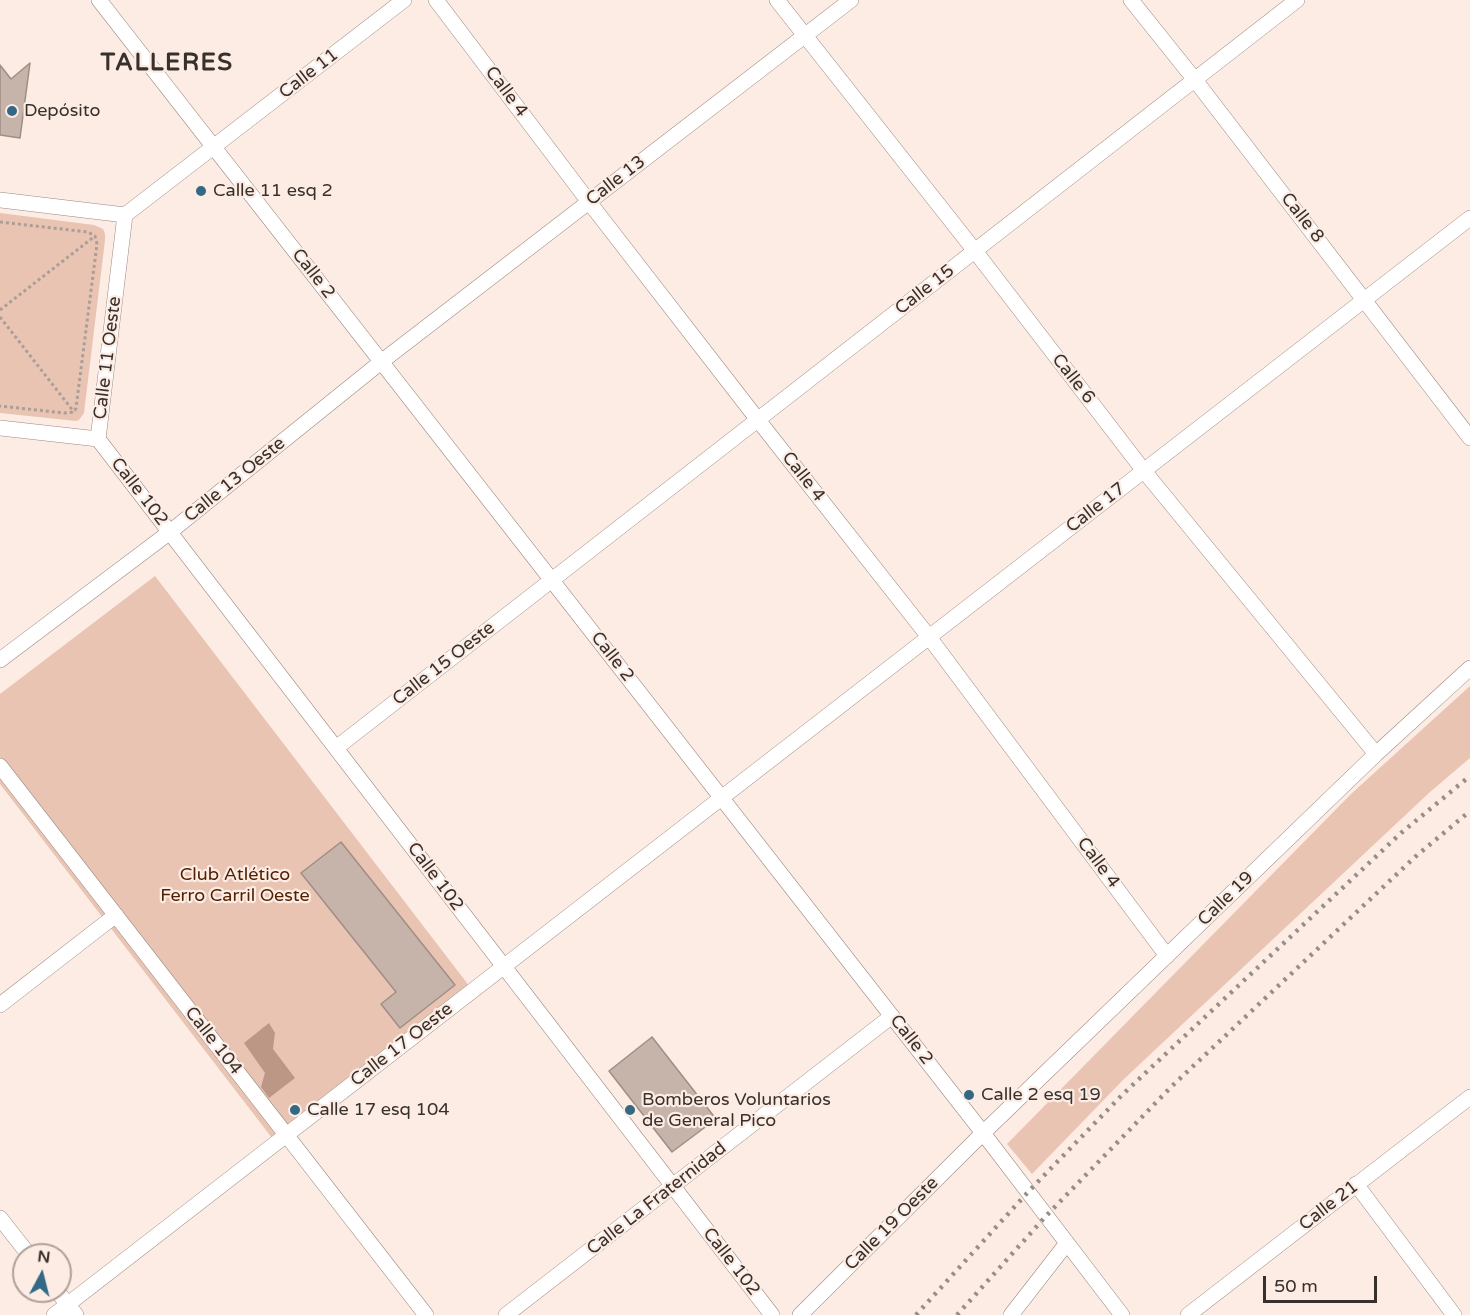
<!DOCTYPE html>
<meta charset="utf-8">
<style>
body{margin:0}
#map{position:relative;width:1470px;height:1315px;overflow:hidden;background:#fcece4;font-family:"Varela Round",sans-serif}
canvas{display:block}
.north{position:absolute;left:12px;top:1243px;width:60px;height:60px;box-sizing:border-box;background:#fcece4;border:2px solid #aea19a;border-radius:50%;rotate:7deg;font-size:16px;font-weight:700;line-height:24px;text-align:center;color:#38302c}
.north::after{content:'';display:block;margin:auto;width:21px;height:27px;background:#336984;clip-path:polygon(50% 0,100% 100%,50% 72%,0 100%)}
.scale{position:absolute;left:1263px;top:1276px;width:114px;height:27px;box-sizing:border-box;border:3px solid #38302c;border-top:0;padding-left:8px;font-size:18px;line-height:21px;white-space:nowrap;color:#38302c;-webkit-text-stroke:4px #fcece4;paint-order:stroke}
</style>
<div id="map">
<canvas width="1470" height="1315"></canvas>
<div class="north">N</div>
<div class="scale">50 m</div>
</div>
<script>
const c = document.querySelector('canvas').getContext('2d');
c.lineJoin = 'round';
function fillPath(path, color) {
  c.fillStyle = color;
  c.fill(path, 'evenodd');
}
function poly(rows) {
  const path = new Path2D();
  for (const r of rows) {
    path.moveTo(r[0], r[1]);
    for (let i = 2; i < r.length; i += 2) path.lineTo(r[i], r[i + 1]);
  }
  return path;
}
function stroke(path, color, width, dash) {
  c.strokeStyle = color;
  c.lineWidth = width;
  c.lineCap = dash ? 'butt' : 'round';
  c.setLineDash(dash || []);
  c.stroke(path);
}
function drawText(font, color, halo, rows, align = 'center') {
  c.font = font + ' "Varela Round",sans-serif';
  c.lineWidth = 4.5;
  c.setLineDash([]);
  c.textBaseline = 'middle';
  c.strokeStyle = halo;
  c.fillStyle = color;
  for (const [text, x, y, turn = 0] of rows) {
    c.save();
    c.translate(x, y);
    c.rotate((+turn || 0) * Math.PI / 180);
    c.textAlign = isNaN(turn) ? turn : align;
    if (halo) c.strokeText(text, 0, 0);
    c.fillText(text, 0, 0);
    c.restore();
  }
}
const green = poly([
 [0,213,94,225,103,229,105,234,105,240,84,413,79,420,76,421,0,413],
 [155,576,470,987,272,1138,0,784,0,694],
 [1470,686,1470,758,1430,792,1124,1079,1032,1174,1007,1144,1351,794]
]);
const water = poly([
 [269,1023,275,1033,273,1049,295,1078,269,1098,261,1087,265,1073,244,1043]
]);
const building = poly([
 [30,63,20,138,0,135,0,65,11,79,30,63],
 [341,842,455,985,400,1028,381,1004,396,992,301,873,341,842],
 [652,1037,716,1119,672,1152,609,1071,652,1037]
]);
const path = poly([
 [0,222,88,232,95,236,97,244,76,408,74,412,64,413,0,406],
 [0,310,95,236],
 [0,317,74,412]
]);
const minor = poly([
 [99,0,983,1133,1122,1315],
 [436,0,589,202,758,420,929,637,1167,956],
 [777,0,975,251,1144,471,1376,754],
 [1131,0,1195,80,1470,438],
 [0,200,125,215,404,0],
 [0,428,98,439],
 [98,439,772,1315],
 [98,439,125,215],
 [0,660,170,532,381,362,851,0],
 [336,748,1297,0],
 [0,766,426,1315],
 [0,1005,116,915],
 [1356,1184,1454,1315],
 [0,1218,29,1255],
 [57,1291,76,1315],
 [54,1315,1470,218],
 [506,1315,892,1016],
 [800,1315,983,1133,1376,754,1470,668],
 [1011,1315,1067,1243],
 [1188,1315,1470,1097]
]);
const rail = poly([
 [916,1315,1028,1192,1123,1094,1401,833,1470,776],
 [957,1315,1047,1215,1171,1087,1415,857,1470,811]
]);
const markers = [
 [12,111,6,"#336984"],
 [201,191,6,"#336984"],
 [969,1095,6,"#336984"],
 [295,1110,6,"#336984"],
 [630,1110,6,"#336984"]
];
const streetNames = [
 ["Calle 11",309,74,-38],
 ["Calle 4",506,92,53],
 ["Calle 13",616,181,-38],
 ["Calle 8",1302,218,52],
 ["Calle 2",313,274,52],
 ["Calle 15",925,290,-38],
 ["Calle 11 Oeste",108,358,-83],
 ["Calle 6",1073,379,52],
 ["Calle 4",803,477,52],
 ["Calle 13 Oeste",235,480,-39],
 ["Calle 102",139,492,52],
 ["Calle 17",1096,508,-38],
 ["Calle 2",612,657,52],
 ["Calle 15 Oeste",444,664,-38],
 ["Calle 4",1098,863,53],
 ["Calle 102",435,877,53],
 ["Calle 19",1226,899,-44],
 ["Calle 2",911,1040,52],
 ["Calle 104",213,1041,52],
 ["Calle 17 Oeste",402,1045,-38],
 ["Calle La Fraternidad",657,1199,-38],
 ["Calle 21",1329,1206,-38],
 ["Calle 19 Oeste",892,1224,-45],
 ["Calle 102",731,1262,52]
];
const poiNames = [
 ["Depósito",24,111],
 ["Calle 11 esq 2",213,191],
 ["Calle 2 esq 19",981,1095],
 ["Bomberos Voluntarios",642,1100],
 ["de General Pico",642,1121],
 ["Calle 17 esq 104",307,1110]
];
const parkNames = [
 ["Club Atlético",235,875],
 ["Ferro Carril Oeste",235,896]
];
const districtNames = [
 ["TALLERES",167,64]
];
fillPath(green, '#e9c4b3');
fillPath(water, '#bd9785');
fillPath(building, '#c6b3aa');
stroke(building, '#a08e85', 1.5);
stroke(minor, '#9b8880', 16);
stroke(path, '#ab9e98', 3, [3, 3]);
stroke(minor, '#fff', 15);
stroke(rail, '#998d87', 4.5, [3, 6]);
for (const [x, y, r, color] of markers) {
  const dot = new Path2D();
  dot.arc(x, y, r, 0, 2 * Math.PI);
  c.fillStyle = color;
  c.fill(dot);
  stroke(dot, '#fcece4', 2);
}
drawText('18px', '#38302c', '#fcece4', streetNames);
drawText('18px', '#38302c', '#fcece4', poiNames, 'left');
drawText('18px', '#512002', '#fcece4', parkNames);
c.letterSpacing = '1.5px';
drawText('bold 24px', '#38302c', '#fcece4', districtNames);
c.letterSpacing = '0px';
</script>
